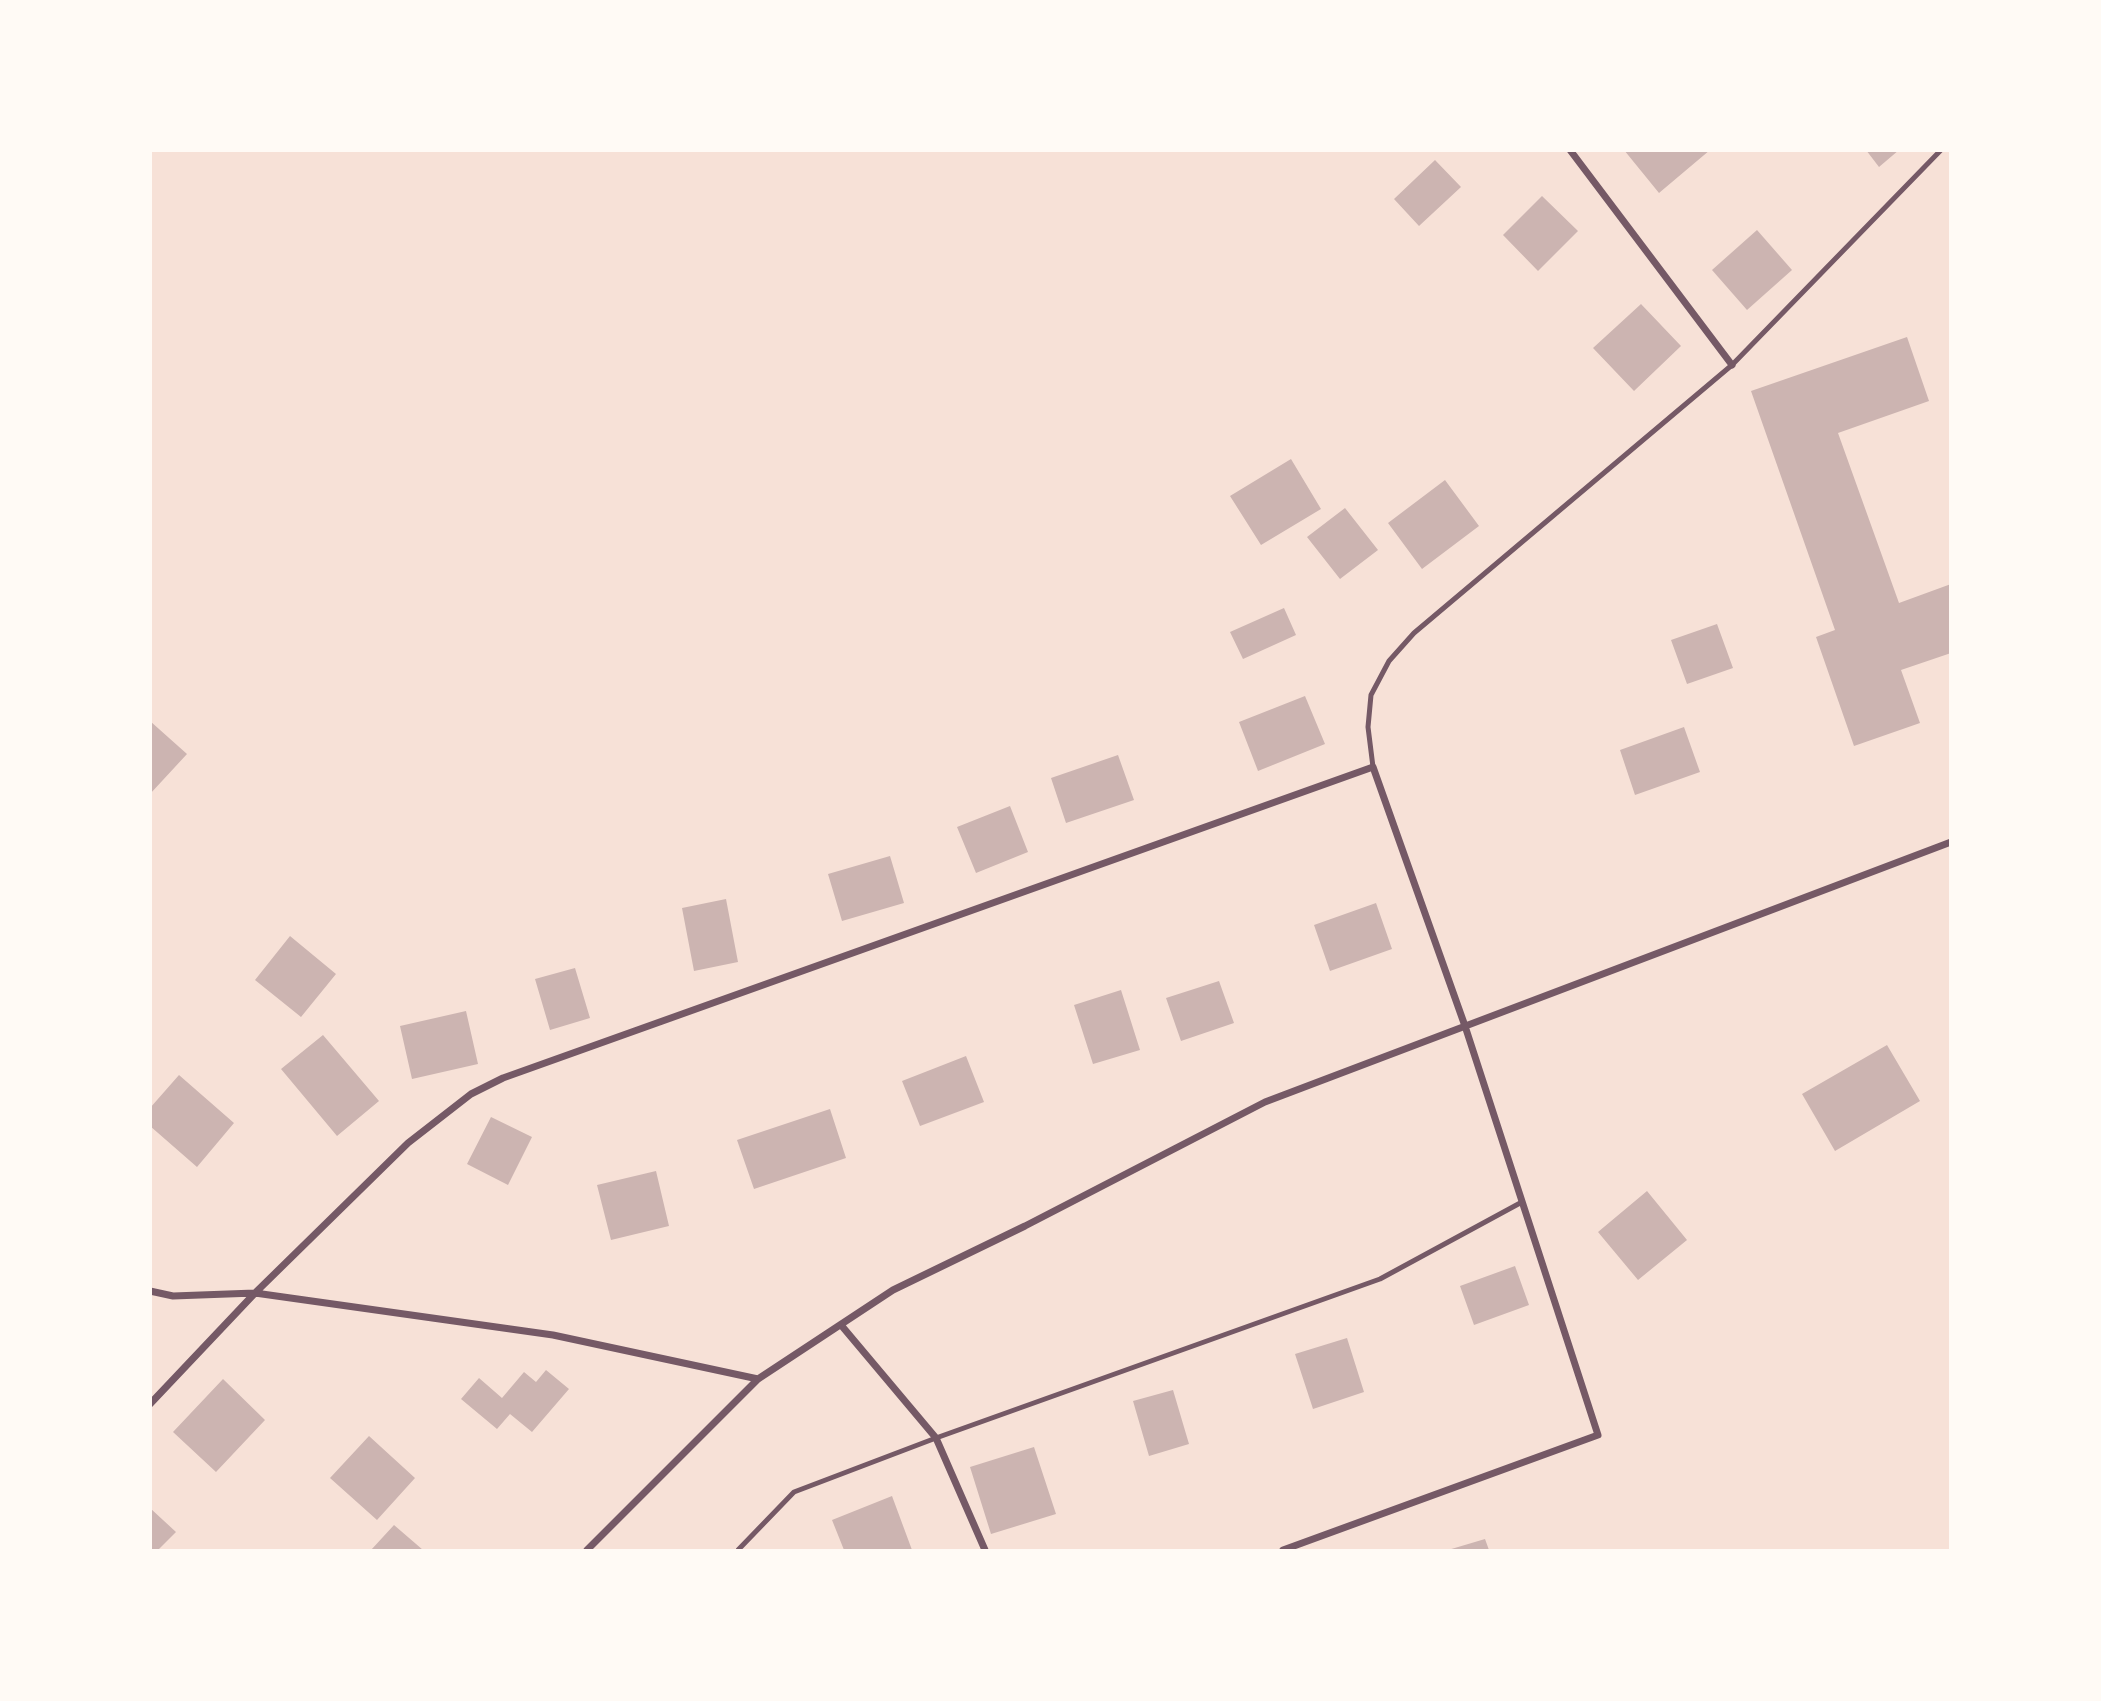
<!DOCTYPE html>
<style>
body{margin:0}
#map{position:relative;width:2101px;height:1701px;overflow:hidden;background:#f7e1d7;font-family:Manrope,sans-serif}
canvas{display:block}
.frame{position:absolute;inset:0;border:152px solid #fffaf5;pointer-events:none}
</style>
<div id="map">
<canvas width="2101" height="1701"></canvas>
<div class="frame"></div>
</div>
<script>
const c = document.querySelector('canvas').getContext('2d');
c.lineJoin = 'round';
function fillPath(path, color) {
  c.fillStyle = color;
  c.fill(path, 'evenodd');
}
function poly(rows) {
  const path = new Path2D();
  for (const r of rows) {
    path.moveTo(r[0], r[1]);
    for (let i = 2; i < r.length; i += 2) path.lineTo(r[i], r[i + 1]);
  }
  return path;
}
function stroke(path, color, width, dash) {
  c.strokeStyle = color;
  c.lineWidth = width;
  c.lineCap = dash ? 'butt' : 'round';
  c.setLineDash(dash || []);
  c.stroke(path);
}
const building = poly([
 [1624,150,1710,150,1659,193],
 [1866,150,1899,150,1879,167],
 [1435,160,1461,187,1419,226,1394,199],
 [1542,196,1578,231,1538,271,1503,235],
 [1757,230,1792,270,1747,310,1712,270],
 [1641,304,1681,346,1634,391,1593,348],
 [1907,337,1929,401,1838,433,1899,603,1951,584,1951,653,1901,670,1920,723,1854,746,1816,637,1835,630,1751,391],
 [1291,459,1321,509,1261,545,1230,496],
 [1445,480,1479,526,1422,569,1388,523],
 [1345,508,1378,550,1340,579,1307,537],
 [1284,608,1296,635,1243,659,1230,632],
 [1717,624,1733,668,1687,684,1671,640],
 [1305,696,1325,744,1258,771,1239,722],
 [150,721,187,754,150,794],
 [1684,727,1700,772,1635,795,1620,750],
 [1118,755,1134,800,1066,823,1051,778],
 [1010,806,1028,852,976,873,957,827],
 [890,856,904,903,842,921,828,874],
 [726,899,738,962,694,971,682,908],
 [1376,903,1392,949,1330,971,1314,925],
 [290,936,336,974,301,1017,255,980],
 [575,968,590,1018,550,1030,535,979],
 [1219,981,1234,1023,1181,1041,1166,998],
 [1121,990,1140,1050,1093,1064,1074,1005],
 [466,1011,478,1064,412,1079,400,1026],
 [323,1035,379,1101,337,1136,281,1069],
 [1887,1045,1920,1101,1835,1151,1802,1094],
 [966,1056,984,1102,920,1126,902,1081],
 [179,1075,234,1123,197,1167,150,1126,150,1108],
 [830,1109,846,1158,754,1189,737,1140],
 [491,1117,532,1137,508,1185,467,1164],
 [656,1171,669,1226,611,1240,597,1185],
 [1647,1191,1687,1240,1638,1280,1598,1232],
 [1515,1266,1529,1305,1474,1325,1460,1286],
 [1347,1338,1364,1392,1313,1409,1295,1354],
 [546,1370,569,1389,532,1432,510,1414,497,1429,461,1399,479,1378,502,1398,524,1372,536,1382],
 [223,1379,265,1420,216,1472,173,1432],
 [1173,1390,1189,1444,1149,1456,1133,1401],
 [369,1436,415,1478,377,1520,330,1478],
 [1034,1447,1056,1514,991,1534,970,1467],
 [892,1496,912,1550,844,1550,832,1520],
 [150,1508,176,1532,158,1550,150,1550],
 [394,1525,423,1550,371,1550],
 [1485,1539,1489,1550,1448,1550]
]);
const service = poly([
 [1373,767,1368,727,1371,695,1389,661,1414,633,1732,365,1941,150],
 [738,1550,794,1492,936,1438,1380,1279,1522,1202]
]);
const minor = poly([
 [1570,150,1732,365],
 [150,1291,173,1296,255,1293,408,1143,471,1094,503,1078,1373,767,1465,1026,1598,1435,1283,1550],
 [841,1325,936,1438,985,1550],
 [150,1404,255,1293,553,1335,758,1379],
 [587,1550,758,1379,893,1290,1025,1226,1265,1102,1951,842]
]);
fillPath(building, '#ccb4b1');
stroke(service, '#755966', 5);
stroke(minor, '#755966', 7);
</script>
